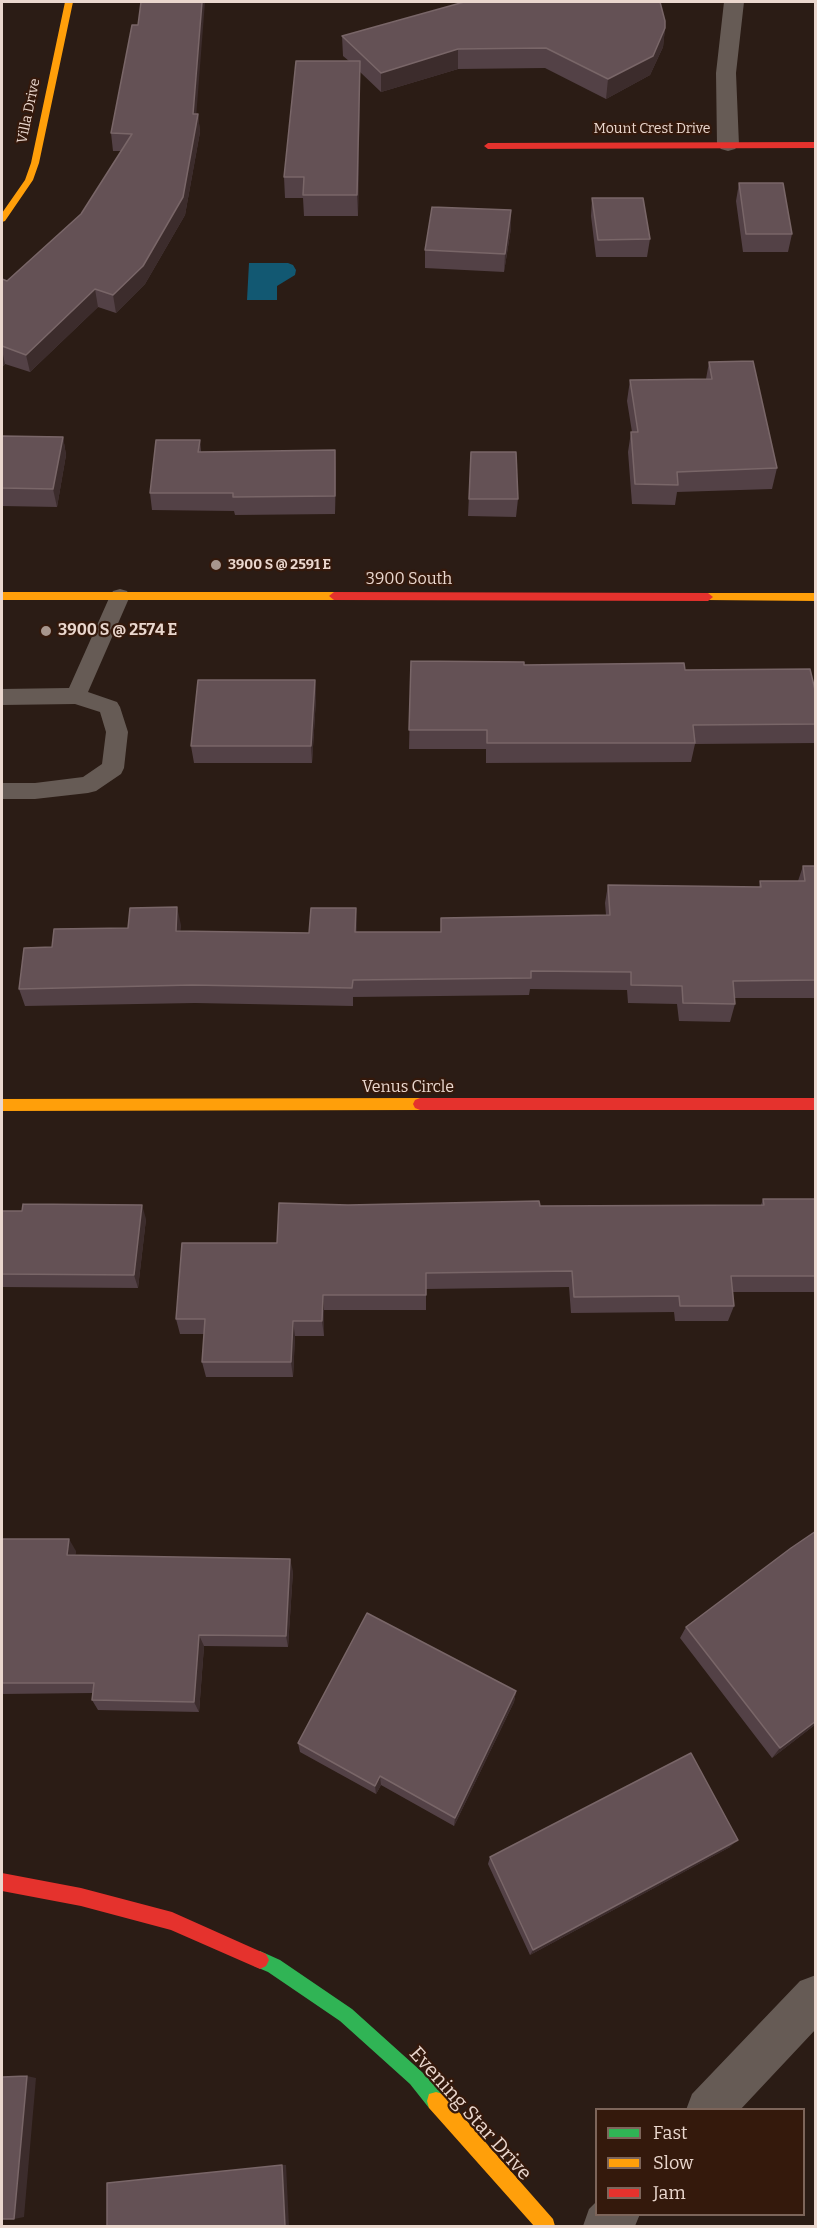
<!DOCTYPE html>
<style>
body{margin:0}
#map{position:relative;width:817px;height:2228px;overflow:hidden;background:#2b1c15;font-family:Bitter,serif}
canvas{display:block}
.frame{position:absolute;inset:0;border:3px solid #ead7ce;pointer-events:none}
.legend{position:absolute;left:595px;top:2108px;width:210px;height:108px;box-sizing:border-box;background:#34190c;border:2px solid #7d655a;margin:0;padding:8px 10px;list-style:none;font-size:18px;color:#ead7ce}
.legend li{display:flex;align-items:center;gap:12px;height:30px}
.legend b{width:30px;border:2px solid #7d655a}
</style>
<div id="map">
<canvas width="817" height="2228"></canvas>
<div class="frame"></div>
<ul class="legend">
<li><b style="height:8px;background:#30b455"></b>Fast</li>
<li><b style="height:8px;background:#ff9f0a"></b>Slow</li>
<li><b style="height:8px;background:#e5322d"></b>Jam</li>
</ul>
</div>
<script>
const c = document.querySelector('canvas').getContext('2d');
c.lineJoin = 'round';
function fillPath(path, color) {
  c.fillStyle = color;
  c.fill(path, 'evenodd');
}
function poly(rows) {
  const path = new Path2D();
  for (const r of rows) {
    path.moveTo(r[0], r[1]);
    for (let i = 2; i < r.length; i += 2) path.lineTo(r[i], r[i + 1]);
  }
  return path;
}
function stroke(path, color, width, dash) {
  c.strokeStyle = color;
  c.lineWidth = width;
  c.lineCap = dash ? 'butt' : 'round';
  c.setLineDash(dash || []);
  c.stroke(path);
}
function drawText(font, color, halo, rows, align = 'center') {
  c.font = font + ' Bitter,serif';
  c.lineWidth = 4.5;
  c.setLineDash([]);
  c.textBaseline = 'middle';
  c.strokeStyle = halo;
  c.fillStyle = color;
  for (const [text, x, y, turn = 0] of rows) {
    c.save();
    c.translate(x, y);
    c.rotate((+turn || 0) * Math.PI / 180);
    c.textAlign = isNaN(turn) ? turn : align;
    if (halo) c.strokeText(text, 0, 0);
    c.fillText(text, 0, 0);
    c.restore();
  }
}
const water = poly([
 [249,263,288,263,293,265,296,270,295,275,277,286,277,300,247,300]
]);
const lane = poly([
 [120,589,127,591,130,596,88,692,117,702,120,707,128,732,124,768,121,774,96,791,88,793,35,799,2,799,2,783,35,783,83,777,102,764,106,732,100,712,75,704,2,705,2,689,69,688,110,596,113,591,120,589]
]);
const street = poly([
 [724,2,744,2,736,73,739,145,735,149,728,151,721,149,717,145,716,73,724,2],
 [816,1975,816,2029,740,2110,686,2110,692,2094,800,1981,816,1975],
 [596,2202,596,2214,640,2214,635,2226,583,2226,589,2209,596,2202]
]);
const fast = poly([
 [260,1951,280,1960,352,2009,422,2072,443,2094,445,2101,443,2108,436,2110,429,2108,410,2084,340,2021,268,1972,254,1966,251,1960,254,1954,260,1951]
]);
const slow = poly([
 [65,2,73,2,39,163,33,180,5,221,2,222,2,213,25,180,31,163,65,2],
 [2,592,334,592,339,596,334,600,2,600,2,592],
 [708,593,816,593,816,601,704,600,704,594,708,593],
 [420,1098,425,1100,427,1104,425,1108,420,1110,2,1111,2,1099,420,1098],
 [436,2092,443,2094,553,2219,555,2226,534,2226,429,2108,427,2101,429,2094,436,2092]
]);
const jam = poly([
 [816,142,816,148,488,149,484,146,488,143,816,142],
 [334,592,708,593,713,597,708,601,334,600,329,596,334,592],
 [420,1098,816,1098,816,1110,420,1110,415,1108,413,1104,415,1100,420,1098],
 [2,1873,81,1888,172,1912,266,1954,269,1960,266,1966,260,1969,171,1930,81,1906,2,1891,2,1873]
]);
const wall = poly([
 [665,28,663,47,650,75,606,99,545,68,458,69,381,92,360,72,358,216,304,216,303,198,285,198,284,177,349,61,343,56,342,36],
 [196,114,198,114,200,132,185,215,145,284,116,313,98,307,30,372,5,364,2,367,2,279,7,281,81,214,121,151,113,151,111,133],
 [739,183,792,234,788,252,743,252,736,201],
 [592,198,650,239,647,257,596,257,591,216],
 [511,210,511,228,504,272,425,268,425,250],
 [709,362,777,468,772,489,677,492,675,505,632,504,628,452,631,432,632,432,627,401,630,380,706,379],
 [2,436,63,437,66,455,57,507,2,506],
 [200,440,201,452,336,468,335,514,235,515,234,511,152,510,150,493],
 [471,452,518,499,516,517,468,516],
 [411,661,685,670,816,694,816,743,695,744,691,762,486,763,486,749,409,749],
 [315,680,316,698,312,763,194,763,191,746],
 [803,866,816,866,816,998,735,998,735,1004,730,1022,679,1021,677,1004,628,1003,627,990,530,989,529,995,353,997,353,1006,195,1003,25,1006,19,989,52,947,128,928,181,925,180,931,309,933,356,908,356,932,441,932,441,918,606,915,605,903,608,885,759,887,760,881,798,881],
 [763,1199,816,1199,816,1292,733,1292,734,1306,728,1321,675,1321,674,1312,571,1313,569,1287,426,1289,426,1310,324,1310,324,1336,295,1336,293,1377,206,1377,202,1362,204,1334,180,1334,176,1319,277,1243,348,1205,540,1206,761,1205],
 [2,1211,146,1219,138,1288,2,1287],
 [816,1531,816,1724,772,1758,680,1638,686,1627],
 [2,1539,76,1551,75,1555,293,1571,288,1647,204,1646,199,1712,98,1710,92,1700,92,1693,2,1694],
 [516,1691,514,1702,454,1826,381,1785,376,1794,300,1752,298,1743],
 [730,1847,530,1955,488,1864,490,1857]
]);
const shadedWall = poly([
 [202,2,205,2,195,131,198,114,200,132,185,215,145,284,116,313,113,295,193,114],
 [665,28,663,47,650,75,606,99,608,79],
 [458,49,458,69,381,92,381,73],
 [360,61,360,82,358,216,357,195],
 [511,210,511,228,504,272,505,254],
 [95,289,98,307,30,372,26,355],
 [2,350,5,364,2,367],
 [63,437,66,455,57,507,53,489],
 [335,450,336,468,335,514],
 [315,680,316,698,312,763,311,746],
 [177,907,181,925,179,949,176,931],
 [356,908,357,927,356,950,355,932],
 [142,1205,146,1219,138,1288,134,1275],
 [323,1295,324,1310,324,1336,322,1321],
 [293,1321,295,1336,293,1377,291,1362],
 [69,1539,76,1551,74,1568,67,1555],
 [290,1559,293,1571,288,1647,286,1636],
 [199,1635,204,1646,199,1712,194,1702],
 [516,1691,514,1702,454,1826,455,1818],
 [816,1721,816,1724,772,1758,780,1748],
 [380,1776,381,1785,376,1794,375,1786],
 [738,1840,730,1847,530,1955,533,1950],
 [27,2076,36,2078,24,2217,14,2219],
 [282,2165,286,2165,289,2226,285,2226]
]);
const building = poly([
 [141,2,202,2,193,114,198,114,183,197,143,266,113,295,95,289,26,355,2,346,2,279,7,281,81,214,132,134,111,133,132,25,138,25,141,2],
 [464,2,660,2,665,21,665,28,653,56,608,79,546,48,458,49,381,73,342,36,464,2],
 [296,61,360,61,357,195,303,195,304,177,284,177,296,61],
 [739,183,783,183,792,234,746,234,739,183],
 [592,198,643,198,650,239,598,240,592,198],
 [432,207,511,210,505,254,425,250,432,207],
 [753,361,777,468,677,472,678,485,635,484,631,432,638,432,630,380,712,379,709,362,753,361],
 [2,436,63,437,53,489,2,488,2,436],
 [156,440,200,440,198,452,335,450,335,496,233,497,233,493,150,493,156,440],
 [471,452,516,452,518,499,469,499,471,452],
 [411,661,524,662,524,665,684,663,685,670,810,669,816,694,816,724,693,725,695,743,487,743,487,730,409,730,411,661],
 [198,680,315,680,311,746,191,746,198,680],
 [803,866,816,866,816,980,733,981,735,1004,683,1003,682,986,631,985,631,972,531,971,531,978,353,980,352,988,192,985,19,989,24,948,52,947,54,929,128,928,130,908,177,907,176,931,309,933,311,908,356,908,355,932,441,932,441,918,610,915,608,885,761,887,760,881,805,881,803,866],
 [763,1199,816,1199,816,1276,731,1276,734,1306,680,1306,679,1296,574,1297,572,1271,426,1273,426,1295,323,1295,322,1321,293,1321,291,1362,202,1362,205,1319,176,1319,182,1243,277,1243,279,1203,348,1205,539,1201,540,1206,764,1205,763,1199],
 [23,1204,142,1205,134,1275,2,1274,2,1211,22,1211,23,1204],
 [816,1531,816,1721,780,1748,686,1627,791,1548,816,1531],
 [2,1539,69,1539,67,1555,290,1559,286,1636,199,1635,194,1702,92,1700,94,1683,2,1683,2,1539],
 [367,1613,516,1691,455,1818,380,1776,375,1786,298,1743,367,1613],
 [691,1753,738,1840,533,1950,490,1857,691,1753],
 [27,2076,14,2219,2,2219,2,2077,27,2076],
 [282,2165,285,2226,107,2226,107,2183,282,2165]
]);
const markers = [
 [216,565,6,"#a7968d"],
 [46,631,6,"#a7968d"]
];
const farStreetnames = [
 ["Villa Drive",29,111,-78],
 ["Mount Crest Drive",652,129]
];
const farPoinames = [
 ["3900 S @ 2591 E",228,565]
];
const streetNames = [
 ["3900 South",409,580],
 ["Venus Circle",408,1088]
];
const poiNames = [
 ["3900 S @ 2574 E",58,631]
];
const nearStreetnames = [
 ["Evening Star Drive",470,2114,48]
];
fillPath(water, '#125872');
fillPath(lane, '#665b55');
fillPath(street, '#665b55');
fillPath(fast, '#30b455');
fillPath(slow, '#ff9f0a');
fillPath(jam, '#e5322d');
fillPath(wall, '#534146');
fillPath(shadedWall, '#3c2c2c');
fillPath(building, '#645155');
stroke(building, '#796668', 1.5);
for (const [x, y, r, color] of markers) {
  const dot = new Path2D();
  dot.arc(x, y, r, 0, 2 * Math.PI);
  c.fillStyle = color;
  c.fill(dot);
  stroke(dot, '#34190c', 2);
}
drawText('14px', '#ead7ce', '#34190c', farStreetnames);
drawText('bold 14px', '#ead7ce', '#34190c', farPoinames, 'left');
drawText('16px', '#ead7ce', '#34190c', streetNames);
drawText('bold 16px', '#ead7ce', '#34190c', poiNames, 'left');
drawText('20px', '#ead7ce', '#34190c', nearStreetnames);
</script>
